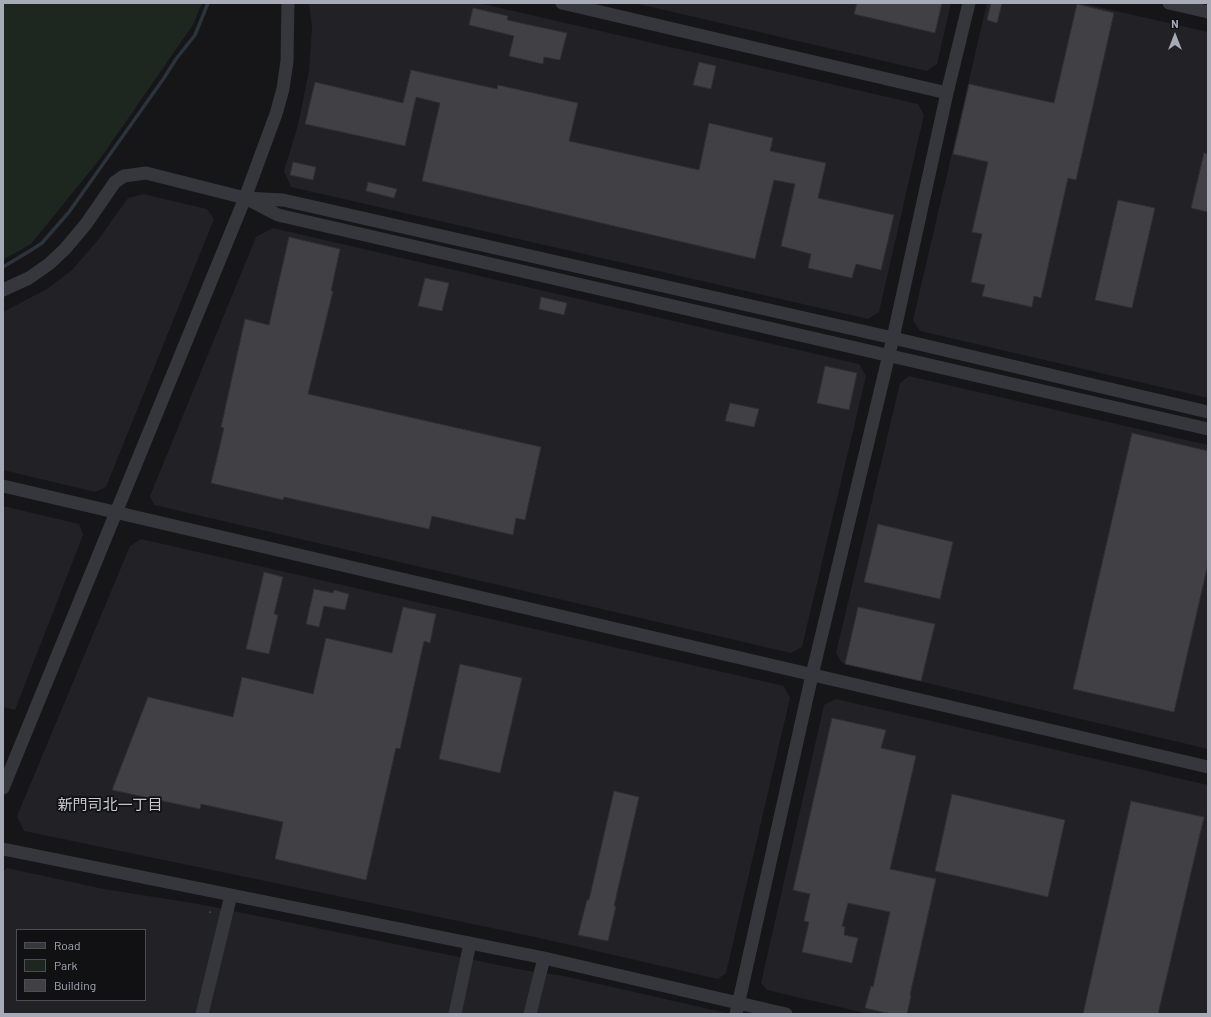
<!DOCTYPE html>
<meta charset="utf-8">
<style>
body{margin:0}
#map{position:relative;width:1211px;height:1017px;overflow:hidden;background:#161518;font-family:Barlow,sans-serif}
canvas{display:block}
.frame{position:absolute;inset:0;border:4px solid #a7abb8;pointer-events:none}
.legend{position:absolute;left:16px;top:929px;width:130px;height:72px;box-sizing:border-box;background:#111013;border:1px solid #4d4e55;margin:0;padding:5px 7px;list-style:none;font-size:12px;color:#a7abb8}
.legend li{display:flex;align-items:center;gap:8px;height:20px}
.legend b{width:20px;border:1px solid #4d4e55}
.north{position:absolute;left:1155px;top:16px;width:40px;height:40px;-webkit-text-stroke:3px #111013;paint-order:stroke;rotate:0deg;font-size:11px;font-weight:700;line-height:16px;text-align:center;color:#a7abb8}
.north::after{content:'';display:block;margin:auto;width:14px;height:18px;background:#a7abb8;clip-path:polygon(50% 0,100% 100%,50% 72%,0 100%)}
</style>
<div id="map">
<canvas width="1211" height="1017"></canvas>
<div class="frame"></div>
<ul class="legend">
<li><b style="height:5px;background:#36373d"></b>Road</li>
<li><b style="height:11px;background:#1d261f"></b>Park</li>
<li><b style="height:11px;background:#404045"></b>Building</li>
</ul>
<div class="north">N</div>
</div>
<script>
const c = document.querySelector('canvas').getContext('2d');
c.lineJoin = 'round';
function fillPath(path, color) {
  c.fillStyle = color;
  c.fill(path, 'evenodd');
}
function poly(rows) {
  const path = new Path2D();
  for (const r of rows) {
    path.moveTo(r[0], r[1]);
    for (let i = 2; i < r.length; i += 2) path.lineTo(r[i], r[i + 1]);
  }
  return path;
}
function stroke(path, color, width, dash) {
  c.strokeStyle = color;
  c.lineWidth = width;
  c.lineCap = dash ? 'butt' : 'round';
  c.setLineDash(dash || []);
  c.stroke(path);
}
function drawText(font, color, halo, rows, align = 'center') {
  c.font = font + ' Barlow,"Noto Sans JP",sans-serif';
  c.lineWidth = 3.5;
  c.setLineDash([]);
  c.textBaseline = 'middle';
  c.strokeStyle = halo;
  c.fillStyle = color;
  for (const [text, x, y, turn = 0] of rows) {
    c.save();
    c.translate(x, y);
    c.rotate((+turn || 0) * Math.PI / 180);
    c.textAlign = isNaN(turn) ? turn : align;
    if (halo) c.strokeText(text, 0, 0);
    c.fillText(text, 0, 0);
    c.restore();
  }
}
const built = poly([
 [309,3,479,3,918,104,924,115,879,312,868,319,291,187,284,171,298,125,309,71,312,27],
 [634,3,951,3,937,64,927,71],
 [987,3,1081,3,1208,32,1208,398,920,331,913,320],
 [143,194,207,209,214,219,106,487,95,492,3,470,3,312,47,289,72,270,98,240,128,198],
 [273,228,859,364,866,376,802,647,791,653,154,505,150,496,256,237],
 [909,376,1208,445,1208,749,842,663,836,653,900,383],
 [3,506,79,524,83,535,15,710,3,707],
 [141,539,784,686,790,698,726,973,718,979,535,937,24,831,17,816,130,546],
 [836,699,1208,785,1208,1014,869,1014,767,990,761,983,824,705],
 [7,868,104,889,199,904,523,970,564,976,731,1014,3,1014,3,871],
 [17,930,145,930,145,1000,17,1000]
]);
const green = poly([
 [3,3,202,3,193,25,100,159,31,244,3,260]
]);
const stream = poly([
 [3,267,33,249,42,243,69,212,164,78,176,59,195,35,208,3]
]);
const building = poly([
 [857,3,942,3,935,33,854,14,857,3],
 [991,3,1002,3,997,23,987,20,991,3],
 [1077,4,1114,13,1076,180,1068,178,1041,298,1034,296,1032,307,982,296,985,285,971,282,982,234,972,232,988,162,953,154,969,84,1054,103,1077,4],
 [473,8,508,16,507,20,567,33,560,60,544,57,543,64,509,56,514,36,469,25,473,8],
 [699,62,716,66,711,89,693,85,699,62],
 [411,70,497,89,498,85,578,103,569,141,699,170,709,123,773,138,770,151,826,163,818,198,894,215,881,270,856,264,852,278,808,268,811,254,781,246,795,184,774,180,755,259,422,181,440,103,416,97,405,146,305,124,315,82,403,103,411,70],
 [1204,153,1208,154,1208,212,1191,208,1204,153],
 [293,162,316,167,313,180,290,175,293,162],
 [368,182,397,189,394,198,366,191,368,182],
 [1118,200,1155,208,1132,308,1095,300,1118,200],
 [289,237,340,249,331,291,333,291,308,394,541,447,525,520,516,518,513,535,432,516,429,529,284,497,283,500,211,483,224,428,221,427,245,319,269,325,289,237],
 [425,278,449,283,442,311,418,306,425,278],
 [541,297,567,303,564,315,539,309,541,297],
 [825,366,857,373,849,410,817,403,825,366],
 [730,403,759,409,754,427,725,421,730,403],
 [1132,433,1208,451,1208,564,1174,712,1073,689,1132,433],
 [878,524,953,542,940,599,864,582,878,524],
 [264,572,283,577,274,614,278,615,269,654,246,649,264,572],
 [314,589,333,593,334,590,349,594,345,610,324,606,319,627,306,624,314,589],
 [403,607,436,614,430,643,424,641,400,749,396,748,366,880,275,859,283,822,201,804,200,809,112,790,148,697,233,717,242,677,313,694,326,638,392,653,403,607],
 [858,607,935,624,921,681,845,664,858,607],
 [460,664,522,678,500,773,439,759,460,664],
 [832,718,886,730,881,748,916,756,890,869,936,879,910,995,911,996,907,1014,891,1014,865,1008,871,986,873,987,890,912,848,903,842,926,845,927,844,935,858,938,852,963,802,952,809,922,804,921,810,894,793,890,832,718],
 [614,791,639,797,614,906,616,906,608,941,578,935,587,900,589,900,614,791],
 [952,794,1065,820,1048,897,935,871,952,794],
 [1131,801,1204,817,1158,1014,1083,1014,1131,801]
]);
const path = poly([
 [209,912,214,913]
]);
const minor = poly([
 [562,3,947,93],
 [1169,3,1208,12],
 [251,201,278,215,1208,429],
 [3,290,29,278,49,264,65,249,86,224,115,182,124,176,146,173,245,198,283,200,893,338,1208,412],
 [3,486,1208,767],
 [3,788,245,198,276,114,283,89,287,61,288,3],
 [3,849,544,958,786,1014],
 [202,1014,231,895],
 [455,1014,470,943],
 [530,1014,544,958],
 [736,1014,812,675,893,338,947,93,969,3]
]);
const neighbourhoodNames = [
 ["新門司北一丁目",110,805]
];
fillPath(built, '#222125');
fillPath(green, '#1d261f');
stroke(stream, '#2b333c', 3.5);
fillPath(building, '#404045');
stroke(building, '#302f34', 1);
stroke(path, '#3c3e44', 2, [2, 3]);
stroke(minor, '#36373d', 13);
drawText('15px', '#c8cad4', '#111013', neighbourhoodNames);
</script>
